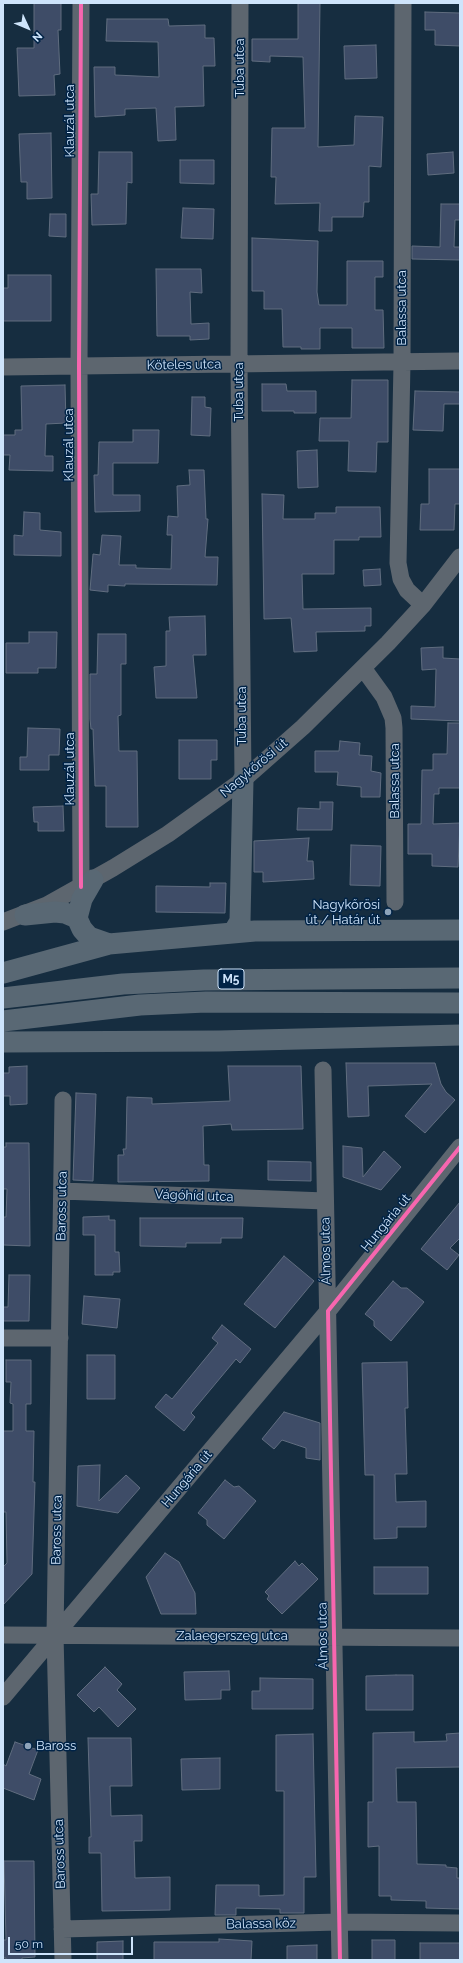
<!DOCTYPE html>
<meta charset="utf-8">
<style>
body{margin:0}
#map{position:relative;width:463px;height:1963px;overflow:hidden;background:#162d40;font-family:Raleway,sans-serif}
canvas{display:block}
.frame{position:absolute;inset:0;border:4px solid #cee4fb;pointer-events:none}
.north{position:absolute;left:8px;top:8px;width:40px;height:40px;-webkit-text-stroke:3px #002346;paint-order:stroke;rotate:134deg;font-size:11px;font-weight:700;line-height:16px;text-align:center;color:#cee4fb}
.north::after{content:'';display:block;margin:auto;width:14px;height:18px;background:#cee4fb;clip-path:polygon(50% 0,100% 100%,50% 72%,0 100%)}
.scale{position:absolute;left:8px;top:1937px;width:125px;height:18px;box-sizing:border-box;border:2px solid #cee4fb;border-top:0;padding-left:5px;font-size:12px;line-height:14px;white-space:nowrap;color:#cee4fb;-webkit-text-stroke:3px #002346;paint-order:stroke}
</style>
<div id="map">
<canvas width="463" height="1963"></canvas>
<div class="frame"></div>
<div class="north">N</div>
<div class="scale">50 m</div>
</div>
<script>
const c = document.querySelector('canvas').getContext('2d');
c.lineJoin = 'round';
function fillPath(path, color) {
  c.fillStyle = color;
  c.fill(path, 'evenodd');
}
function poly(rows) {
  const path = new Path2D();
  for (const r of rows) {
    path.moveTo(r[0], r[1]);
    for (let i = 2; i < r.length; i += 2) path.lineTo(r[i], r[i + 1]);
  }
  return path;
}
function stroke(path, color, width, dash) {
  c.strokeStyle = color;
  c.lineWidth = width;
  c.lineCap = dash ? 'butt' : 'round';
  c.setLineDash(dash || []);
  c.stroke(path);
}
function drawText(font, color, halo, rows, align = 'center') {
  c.font = font + ' Raleway,sans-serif';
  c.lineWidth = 3;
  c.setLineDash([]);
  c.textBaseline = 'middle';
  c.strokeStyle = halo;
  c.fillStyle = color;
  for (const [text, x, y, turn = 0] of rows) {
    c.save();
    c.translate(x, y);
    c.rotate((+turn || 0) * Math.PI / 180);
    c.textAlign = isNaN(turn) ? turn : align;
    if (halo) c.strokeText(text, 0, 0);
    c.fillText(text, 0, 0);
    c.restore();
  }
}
const building = poly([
 [34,3,61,3,61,30,58,30,60,74,54,75,55,95,19,96,17,48,34,48,34,3],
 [298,3,320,3,318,147,354,145,355,116,383,117,381,167,369,166,369,202,364,202,363,217,332,217,332,231,319,231,320,203,275,204,276,177,271,177,272,128,305,128,303,57,270,56,270,62,252,61,252,39,298,39,298,3],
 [425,12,460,13,460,46,435,45,435,30,425,30,425,12],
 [107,19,168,19,169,26,205,25,205,38,214,38,215,66,203,66,204,106,175,107,176,140,158,141,156,108,125,109,125,115,95,117,94,67,115,67,115,75,159,77,158,42,106,41,107,19],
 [376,45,377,78,345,79,344,46,376,45],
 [51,133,52,198,27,199,27,182,21,182,19,134,51,133],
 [99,152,132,152,132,183,127,182,126,224,92,225,91,194,98,194,99,152],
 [453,152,454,173,428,175,427,154,453,152],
 [180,160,214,160,214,184,180,183,180,160],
 [441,204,460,204,460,220,455,220,454,247,460,247,460,260,412,259,412,246,440,247,441,204],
 [183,208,214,209,213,239,181,238,183,208],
 [50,214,66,214,66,237,49,236,50,214],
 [252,238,318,241,317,292,319,305,347,305,347,261,383,261,383,277,375,277,375,310,383,310,384,348,352,348,352,328,320,328,320,349,301,349,301,347,283,347,282,309,264,309,264,291,252,291,252,238],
 [156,269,201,269,202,293,190,292,191,324,209,323,209,339,190,340,190,336,157,336,156,269],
 [8,275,51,275,51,321,3,321,3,288,8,288,8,275],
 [352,380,388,380,388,442,377,442,376,472,348,471,349,441,319,441,320,418,351,418,352,380],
 [262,384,286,384,287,391,316,391,316,413,294,413,294,411,262,411,262,384],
 [65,385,66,423,46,424,45,456,53,456,53,471,9,470,10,455,3,455,3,435,15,435,15,430,22,430,21,386,65,385],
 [415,391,460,392,460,404,444,404,443,431,413,430,415,391],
 [192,397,205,397,205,407,211,408,210,436,191,435,192,397],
 [133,430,159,430,158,463,113,463,113,495,140,495,140,511,95,512,94,475,98,475,99,442,133,442,133,430],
 [317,450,318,487,298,488,297,451,317,450],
 [429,469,460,469,460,504,455,504,454,530,420,530,421,504,429,504,429,469],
 [189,470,204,470,206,519,208,519,205,557,218,557,217,585,125,584,125,586,108,585,108,592,90,590,93,554,100,555,102,535,121,536,119,565,136,565,136,568,171,569,172,535,167,535,168,516,178,517,177,486,190,485,189,470],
 [262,494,284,495,283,519,315,519,315,513,336,513,336,507,380,507,381,537,359,537,359,540,334,540,334,574,302,574,303,609,371,608,371,626,365,626,365,631,316,632,317,651,294,652,291,618,264,619,262,494],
 [24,512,40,513,40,530,61,532,61,556,14,555,14,535,23,536,24,512],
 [380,569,381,585,364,586,363,570,380,569],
 [205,616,206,655,193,655,197,698,156,698,154,667,166,666,166,631,170,631,169,617,205,616],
 [29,632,57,632,56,668,38,668,38,673,6,673,6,643,29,643,29,632],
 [98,634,126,634,126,664,121,664,121,715,118,716,119,751,137,751,138,827,106,827,106,786,95,786,93,729,91,729,90,719,90,674,97,674,98,634],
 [443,647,443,658,460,659,460,721,411,719,411,706,435,707,436,669,422,670,421,648,443,647],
 [448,723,460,723,460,788,439,788,439,794,434,794,433,824,460,823,458,867,432,866,432,854,408,854,408,824,421,824,422,770,433,770,433,754,447,754,448,723],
 [28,728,60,729,59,755,49,755,49,770,20,770,20,757,27,757,28,728],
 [179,740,217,740,217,760,211,760,211,779,179,779,179,740],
 [340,741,360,743,359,755,372,756,371,771,381,773,380,797,361,797,361,787,337,785,338,772,315,772,315,751,339,751,340,741],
 [320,802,333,802,332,830,297,830,298,808,320,809,320,802],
 [63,806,64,831,38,831,38,822,34,822,33,807,63,806],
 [309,838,307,861,313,861,314,879,263,882,263,872,254,872,254,841,309,838],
 [351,845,381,846,380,886,350,885,351,845],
 [210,883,226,883,225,913,156,912,156,886,210,887,210,883],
 [346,1063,435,1063,441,1084,446,1092,455,1100,425,1133,405,1116,432,1084,368,1086,369,1116,348,1117,346,1063],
 [27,1066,27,1104,10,1105,10,1096,3,1096,3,1073,9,1073,9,1067,27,1066],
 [228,1066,301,1066,303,1129,232,1130,231,1124,203,1126,204,1165,209,1165,209,1181,118,1182,118,1155,124,1155,123,1149,126,1149,127,1097,152,1098,152,1104,230,1101,228,1066],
 [76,1093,96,1094,93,1181,73,1180,76,1093],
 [6,1143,29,1143,30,1246,3,1245,3,1217,6,1217,7,1189,3,1189,3,1147,6,1147,6,1143],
 [343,1146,362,1148,363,1177,384,1151,401,1167,381,1190,343,1177,343,1146],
 [268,1161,311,1162,311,1181,268,1180,268,1161],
 [460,1202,460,1238,450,1248,459,1255,447,1270,421,1249,460,1202],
 [109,1216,109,1220,115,1220,115,1252,119,1252,120,1272,113,1272,113,1275,95,1275,95,1235,83,1235,83,1217,109,1216],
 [140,1218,243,1218,242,1238,221,1238,221,1243,186,1243,186,1247,140,1246,140,1218],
 [284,1256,314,1281,275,1328,244,1304,284,1256],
 [9,1275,30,1275,29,1321,3,1321,3,1307,8,1307,9,1275],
 [393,1281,401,1288,407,1288,424,1302,391,1341,374,1326,374,1321,365,1314,393,1281],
 [84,1296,120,1299,117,1328,82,1324,84,1296],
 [222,1325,251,1349,240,1363,236,1359,191,1413,195,1417,184,1431,155,1407,166,1394,172,1399,218,1343,212,1338,222,1325],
 [87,1355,115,1355,115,1399,87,1399,87,1355],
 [6,1360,31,1360,31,1404,26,1404,26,1431,34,1431,33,1482,35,1482,32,1574,3,1605,3,1567,7,1563,6,1512,3,1512,3,1431,13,1431,13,1404,10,1403,11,1382,6,1382,6,1360],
 [407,1362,408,1408,405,1408,407,1474,395,1474,396,1502,426,1501,426,1527,397,1527,397,1538,374,1539,374,1475,365,1475,362,1363,407,1362],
 [284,1412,320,1423,320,1460,306,1458,306,1448,282,1440,274,1449,262,1439,284,1412],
 [100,1465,99,1501,126,1475,140,1488,118,1513,77,1506,78,1466,100,1465],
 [225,1480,234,1487,239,1486,256,1501,224,1539,207,1525,207,1520,198,1513,225,1480],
 [165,1553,179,1562,195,1593,196,1614,161,1614,146,1577,165,1553],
 [295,1561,299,1566,302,1563,318,1579,282,1614,267,1599,269,1596,265,1592,295,1561],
 [374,1567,428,1567,428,1594,374,1594,374,1567],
 [105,1667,122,1684,117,1690,136,1709,118,1727,99,1707,94,1712,77,1695,105,1667],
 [229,1671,230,1690,221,1690,221,1699,185,1700,184,1672,229,1671],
 [396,1675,413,1675,413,1710,366,1710,366,1676,396,1675],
 [260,1678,313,1679,313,1709,252,1709,252,1691,260,1691,260,1678],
 [414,1732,414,1742,447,1741,446,1734,460,1733,460,1767,396,1768,397,1802,416,1802,417,1864,446,1865,446,1867,457,1868,457,1878,460,1878,460,1909,426,1908,426,1901,391,1900,391,1896,379,1896,379,1846,368,1847,368,1802,373,1802,373,1733,414,1732],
 [313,1734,316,1877,304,1877,304,1913,280,1913,280,1909,236,1908,236,1915,215,1915,216,1885,259,1885,259,1896,284,1895,284,1791,276,1791,276,1735,313,1734],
 [88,1738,131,1738,132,1786,110,1786,111,1816,142,1815,142,1841,134,1841,135,1878,170,1877,170,1910,102,1911,101,1853,89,1853,89,1837,91,1837,88,1738],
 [15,1742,38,1750,29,1774,41,1779,34,1800,3,1788,3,1764,6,1766,15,1742],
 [220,1758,220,1789,182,1790,181,1759,220,1758],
 [4,1861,34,1861,35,1957,22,1958,22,1960,6,1960,6,1958,3,1958,3,1940,6,1940,4,1861],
 [219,1939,252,1941,251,1960,154,1960,154,1942,219,1942,219,1939],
 [372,1940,395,1940,395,1960,372,1960,372,1940],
 [123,1941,123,1960,97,1960,97,1942,123,1941],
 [420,1943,460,1943,460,1960,420,1960,420,1943],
 [317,1945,317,1960,287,1960,287,1946,317,1945]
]);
const minor = poly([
 [81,3,79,366,81,887],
 [240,3,239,364,243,780],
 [403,3,402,363,398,563,401,579,407,590,423,605],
 [3,367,460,361],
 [363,668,384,697,393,718,394,728,395,902],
 [3,922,47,905,113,868,168,834,243,780,303,727,388,643,423,605,460,557],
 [323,1070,340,1960],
 [62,1191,325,1201],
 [3,1338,60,1338],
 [3,1635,460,1638],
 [3,1697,328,1311,460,1147],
 [62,1929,339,1922,460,1923],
 [63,1960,55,1635,63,1100]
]);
const major = poly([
 [93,880,82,899,77,918,82,929,89,937,109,944],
 [25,915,55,912,65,913,77,918],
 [233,933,240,921,243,780],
 [3,973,109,944,255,931,460,930],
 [3,998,123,984,204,980,460,978],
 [3,1021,140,1005,206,1002,460,1003],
 [3,1042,219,1041,460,1035]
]);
const cycleway = poly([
 [81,3,79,366,81,887],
 [340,1960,328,1311,460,1147]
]);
const markers = [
 [388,912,4,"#8ea4ba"],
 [28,1746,4,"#8ea4ba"]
];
const shields = [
 [231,979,26]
];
const shieldNames = [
 ["M5",231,979]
];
const streetNames = [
 ["Tuba utca",240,68,-90],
 ["Klauzál utca",70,121,-90],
 ["Balassa utca",402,308,-90],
 ["Köteles utca",184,365,-1],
 ["Tuba utca",239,392,-90],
 ["Klauzál utca",69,445,-90],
 ["Tuba utca",242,716,-90],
 ["Nagykőrösi út",254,768,-40],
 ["Klauzál utca",70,769,-90],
 ["Balassa utca",395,781,-90],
 ["Vágóhíd utca",194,1196,2],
 ["Baross utca",62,1206,-89],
 ["Hungária út",386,1223,-51],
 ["Álmos utca",326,1251,-91],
 ["Hungária út",187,1479,-50],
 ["Baross utca",57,1530,-89],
 ["Zalaegerszeg utca",232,1636],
 ["Álmos utca",323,1636,-91],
 ["Baross utca",60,1854,-92],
 ["Balassa köz",261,1924,-1]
];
const poiNames = [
 ["Nagykőrösi",380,905],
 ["út / Határ út",380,920],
 ["Baross",36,1746,"left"]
];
fillPath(building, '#3e4c67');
stroke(building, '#606d7f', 1);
stroke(minor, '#5d666f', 17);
stroke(major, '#596874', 21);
stroke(cycleway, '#f766af', 4);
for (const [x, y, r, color] of markers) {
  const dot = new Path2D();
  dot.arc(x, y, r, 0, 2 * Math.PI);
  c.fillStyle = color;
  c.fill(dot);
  stroke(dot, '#002346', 1.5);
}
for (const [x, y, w] of shields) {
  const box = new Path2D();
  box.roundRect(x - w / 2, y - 10, w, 20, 3);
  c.fillStyle = '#002346';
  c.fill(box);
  stroke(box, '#cee4fb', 1);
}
drawText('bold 12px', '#cee4fb', null, shieldNames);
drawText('13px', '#cee4fb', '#002346', streetNames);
drawText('13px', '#cee4fb', '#002346', poiNames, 'right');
</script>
